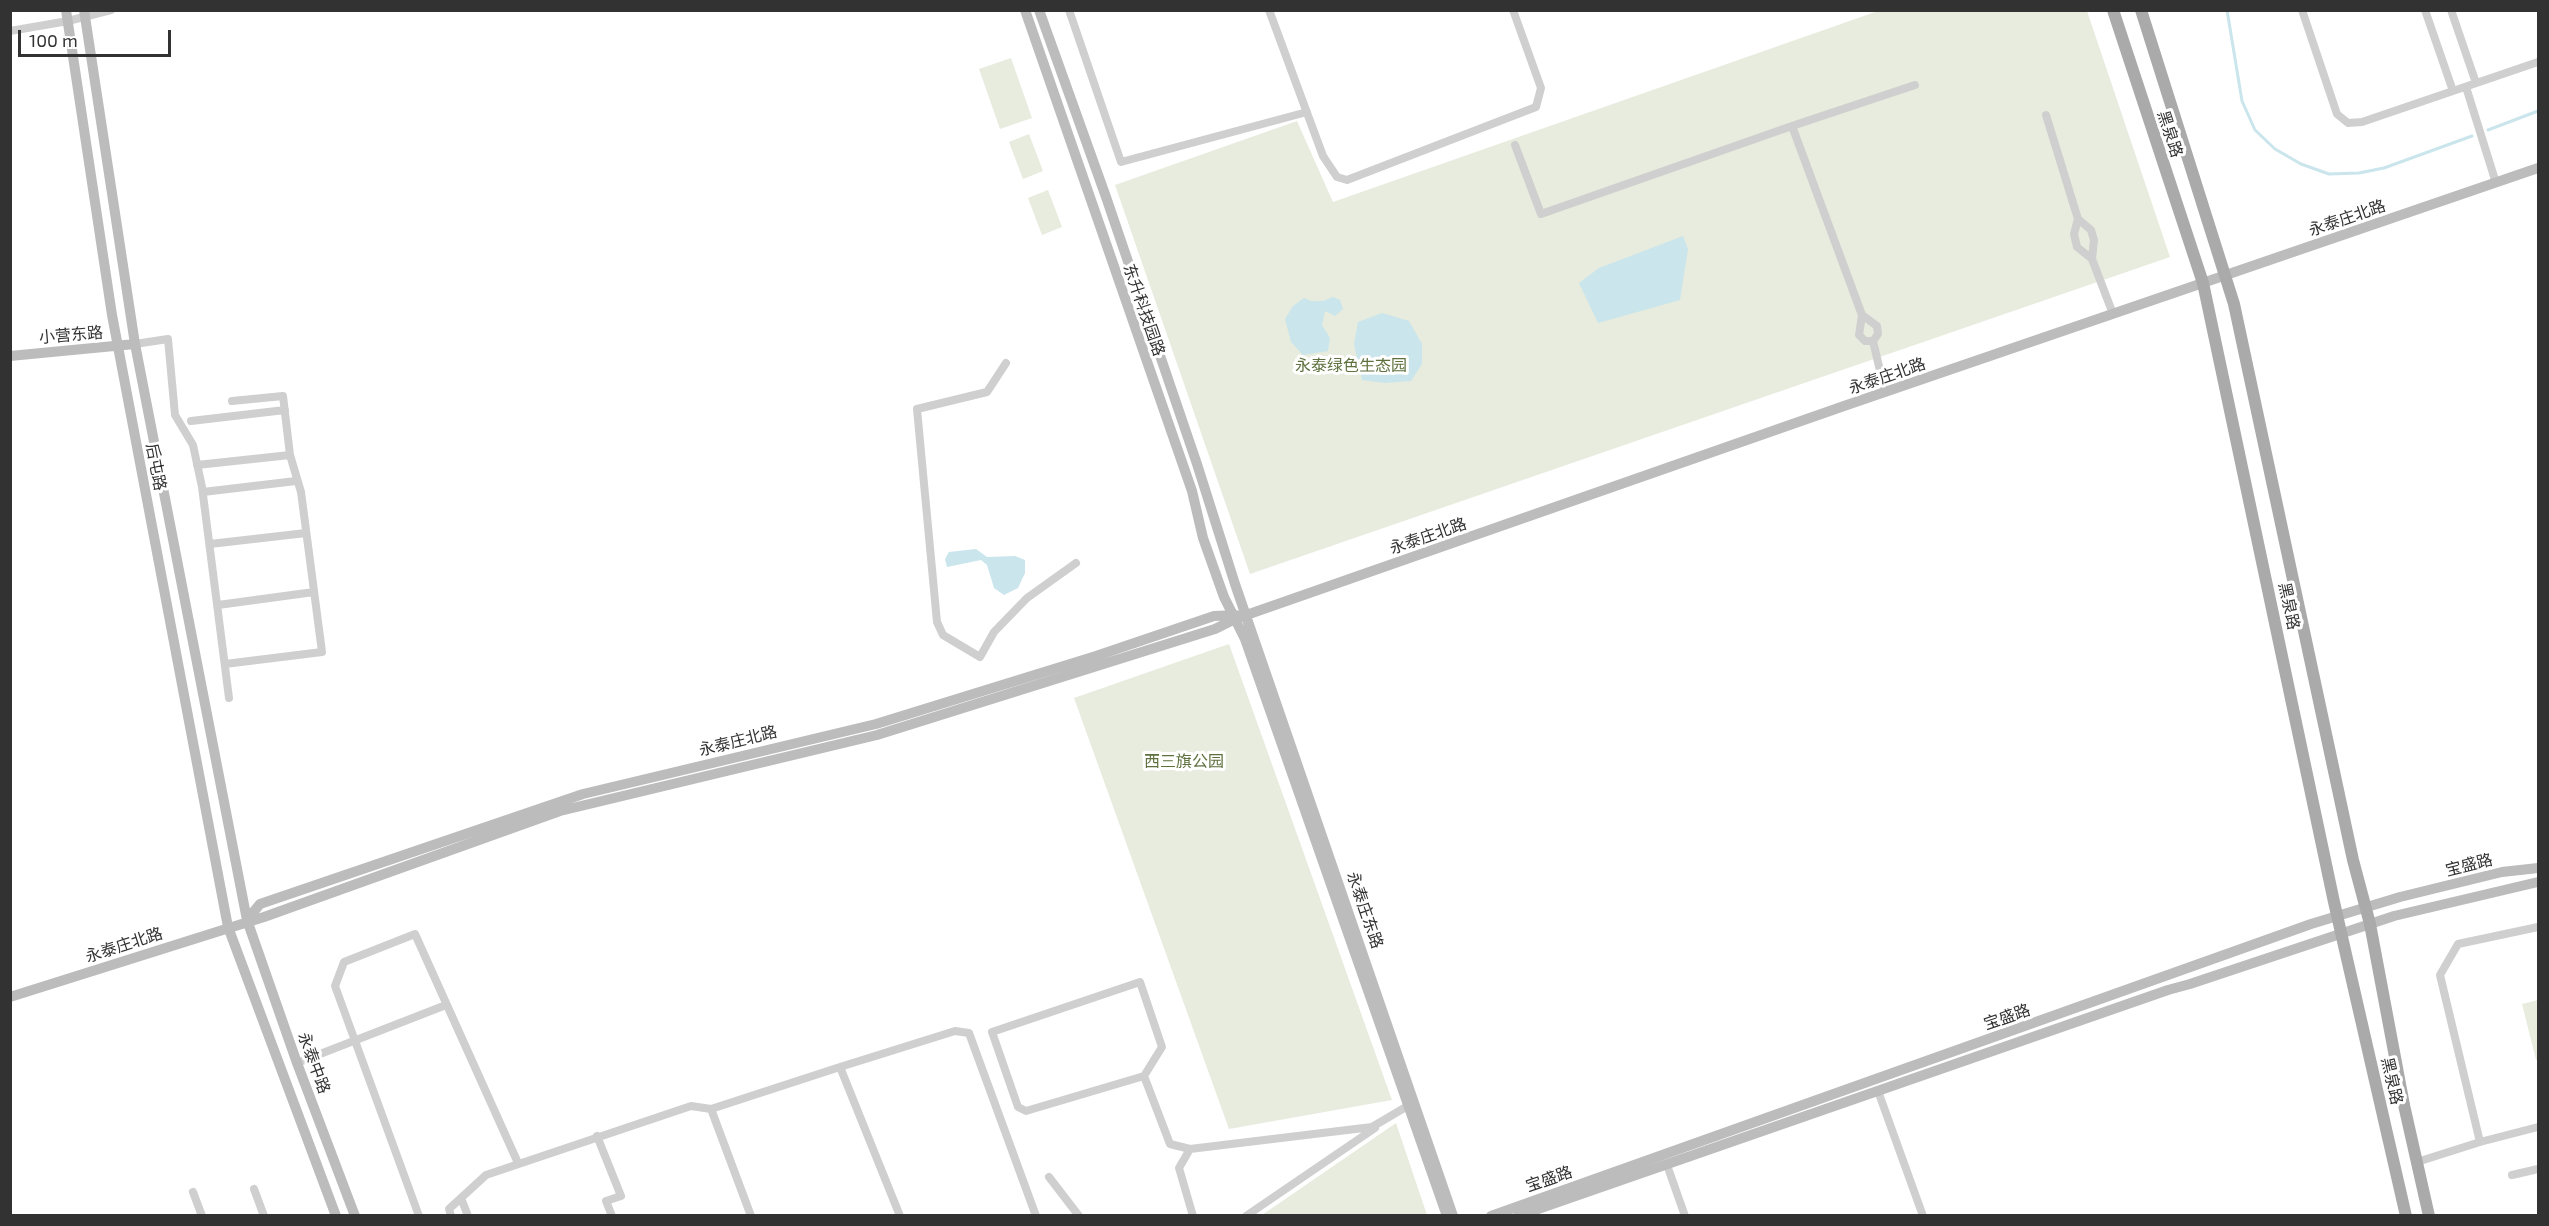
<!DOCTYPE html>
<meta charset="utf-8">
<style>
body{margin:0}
#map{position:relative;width:2549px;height:1226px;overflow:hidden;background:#fff;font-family:"Exo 2",sans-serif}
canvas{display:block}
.frame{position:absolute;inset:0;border:12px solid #323232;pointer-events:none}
.scale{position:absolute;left:18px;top:30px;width:153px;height:27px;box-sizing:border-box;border:3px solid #323232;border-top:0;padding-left:8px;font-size:18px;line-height:21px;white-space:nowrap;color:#323232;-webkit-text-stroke:4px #fff;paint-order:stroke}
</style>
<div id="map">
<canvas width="2549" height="1226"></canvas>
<div class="frame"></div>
<div class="scale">100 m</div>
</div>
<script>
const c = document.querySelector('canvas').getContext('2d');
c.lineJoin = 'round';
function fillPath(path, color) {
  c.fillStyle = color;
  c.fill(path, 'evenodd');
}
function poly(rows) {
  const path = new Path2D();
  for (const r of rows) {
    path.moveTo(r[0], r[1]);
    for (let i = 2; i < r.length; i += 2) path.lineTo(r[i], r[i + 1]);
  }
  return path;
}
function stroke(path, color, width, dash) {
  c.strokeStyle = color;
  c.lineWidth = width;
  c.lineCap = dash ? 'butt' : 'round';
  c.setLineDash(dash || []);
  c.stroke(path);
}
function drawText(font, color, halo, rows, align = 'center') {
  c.font = font + ' "Exo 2","Noto Sans SC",sans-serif';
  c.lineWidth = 6;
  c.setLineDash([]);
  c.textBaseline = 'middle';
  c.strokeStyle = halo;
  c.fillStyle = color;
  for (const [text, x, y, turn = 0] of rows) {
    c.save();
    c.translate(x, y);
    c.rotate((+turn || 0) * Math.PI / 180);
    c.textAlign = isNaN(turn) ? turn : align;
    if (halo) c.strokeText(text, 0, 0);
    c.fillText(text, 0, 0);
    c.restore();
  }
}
const green = poly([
 [1878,11,2087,11,2170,257,1250,574,1115,185,1297,121,1333,202],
 [1011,58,1032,118,1000,129,979,69],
 [1029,134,1043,171,1023,179,1009,142],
 [1048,190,1062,227,1042,235,1028,198],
 [1229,644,1392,1100,1229,1129,1074,698],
 [2538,1000,2538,1060,2536,1060,2522,1004],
 [1396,1123,1427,1215,1262,1215]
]);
const water = poly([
 [1683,236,1688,249,1680,300,1598,323,1579,283,1599,268],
 [1333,297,1340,300,1343,309,1335,316,1325,311,1322,325,1330,338,1328,351,1303,355,1291,342,1285,319,1293,306,1304,298,1311,301,1323,301],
 [1382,313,1409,321,1422,344,1422,364,1411,381,1385,383,1362,380,1354,344,1358,322],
 [976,549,987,557,1015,556,1025,560,1025,573,1018,588,1004,595,994,588,987,565,981,560,947,567,945,559,949,552]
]);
const stream = poly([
 [2227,10,2242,101,2255,130,2275,149,2301,164,2329,174,2359,173,2384,168,2472,136],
 [2488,130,2538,111]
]);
const street = poly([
 [1069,10,1121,162,1307,112],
 [1269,10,1323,156,1337,177,1347,180,1536,107,1541,88,1513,10],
 [2302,10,2337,114,2348,123,2362,122,2538,62],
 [2425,10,2453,91],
 [2451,10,2476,83],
 [10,31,68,21,111,10],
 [2466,87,2496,183],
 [2046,115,2078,219],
 [1515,145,1541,214,1792,126],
 [2092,259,2077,247,2074,234,2078,219,2091,230,2094,240,2092,259,2113,314],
 [1862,315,1792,126,1915,85],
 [1862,315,1877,326,1878,334,1873,341,1865,341,1859,335,1862,315],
 [1873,341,1885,392],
 [135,344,168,339,175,415,193,445,202,487,229,698],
 [1006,363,987,392,917,409,937,622,943,635,980,657,994,632,1027,598,1076,563],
 [232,401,283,396,290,455],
 [191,421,285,410],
 [197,465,290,455,301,492,322,652,225,664],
 [203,492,296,481],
 [210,544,306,533],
 [218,605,314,592],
 [297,1063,446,1005],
 [840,1067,955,1031,969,1033,1036,1216],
 [1144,1076,1162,1047,1140,982,992,1032,1018,1107,1026,1111,1144,1076,1170,1144,1190,1149],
 [1878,1091,1923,1216],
 [711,1109,840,1067,900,1216],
 [597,1136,621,1196,606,1201,612,1216],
 [2480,1142,2440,975,2458,944,2538,927],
 [2417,1162,2480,1142,2538,1127],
 [1667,1165,1685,1216],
 [2512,1175,2538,1169],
 [1049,1177,1079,1216],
 [254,1189,264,1216],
 [193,1192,202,1216],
 [461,1198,468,1216],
 [419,1216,335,986,344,962,415,934,518,1163],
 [451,1216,449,1209,486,1175,691,1106,711,1109,751,1216],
 [1193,1216,1179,1168,1190,1149,1372,1127,1411,1104],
 [1246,1216,1375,1128]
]);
const secondary = poly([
 [66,10,112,315,228,927,336,1216],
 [84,10,135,344,247,920,297,1063,355,1216],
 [1025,10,1192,491,1203,538,1224,597,1245,639,1447,1216],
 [1039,10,1106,197,1197,464,1235,584,1453,1216],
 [10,356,135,344],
 [247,920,260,904,583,794,876,724,1096,656,1214,616,1236,615],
 [10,997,264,917,560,811,877,735,1215,629,1235,619,1844,406,2538,168],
 [1491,1216,2311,924,2400,897,2502,872,2538,868],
 [1518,1216,2168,990,2190,984,2394,916,2538,882]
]);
const primary = poly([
 [2113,10,2203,283,2334,902,2406,1216],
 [2141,10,2234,304,2353,860,2370,924,2404,1105,2429,1216]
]);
const streetNames = [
 ["黑泉路",2170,134,72],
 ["永泰庄北路",2347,218,-19],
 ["东升科技园路",1144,310,71],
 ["小营东路",71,335,-5],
 ["永泰庄北路",1887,376,-19],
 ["后屯路",156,467,79],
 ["永泰庄北路",1428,536,-19],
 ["黑泉路",2289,606,78],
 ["永泰庄北路",738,741,-14],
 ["宝盛路",2469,865,-14],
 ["永泰庄东路",1365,910,71],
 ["永泰庄北路",124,945,-18],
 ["宝盛路",2007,1017,-19],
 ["永泰中路",314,1063,70],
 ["黑泉路",2392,1081,77],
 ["宝盛路",1549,1179,-19]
];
const parkNames = [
 ["永泰绿色生态园",1351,366],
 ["西三旗公园",1184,762]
];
fillPath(green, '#e7ecde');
fillPath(water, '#cae5ec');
stroke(stream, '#cae5ec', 3);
stroke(street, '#cfcfcf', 8);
stroke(secondary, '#bcbcbc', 10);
stroke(primary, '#aaa', 12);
drawText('16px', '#323232', '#fff', streetNames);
drawText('16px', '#5d703d', '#fff', parkNames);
</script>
